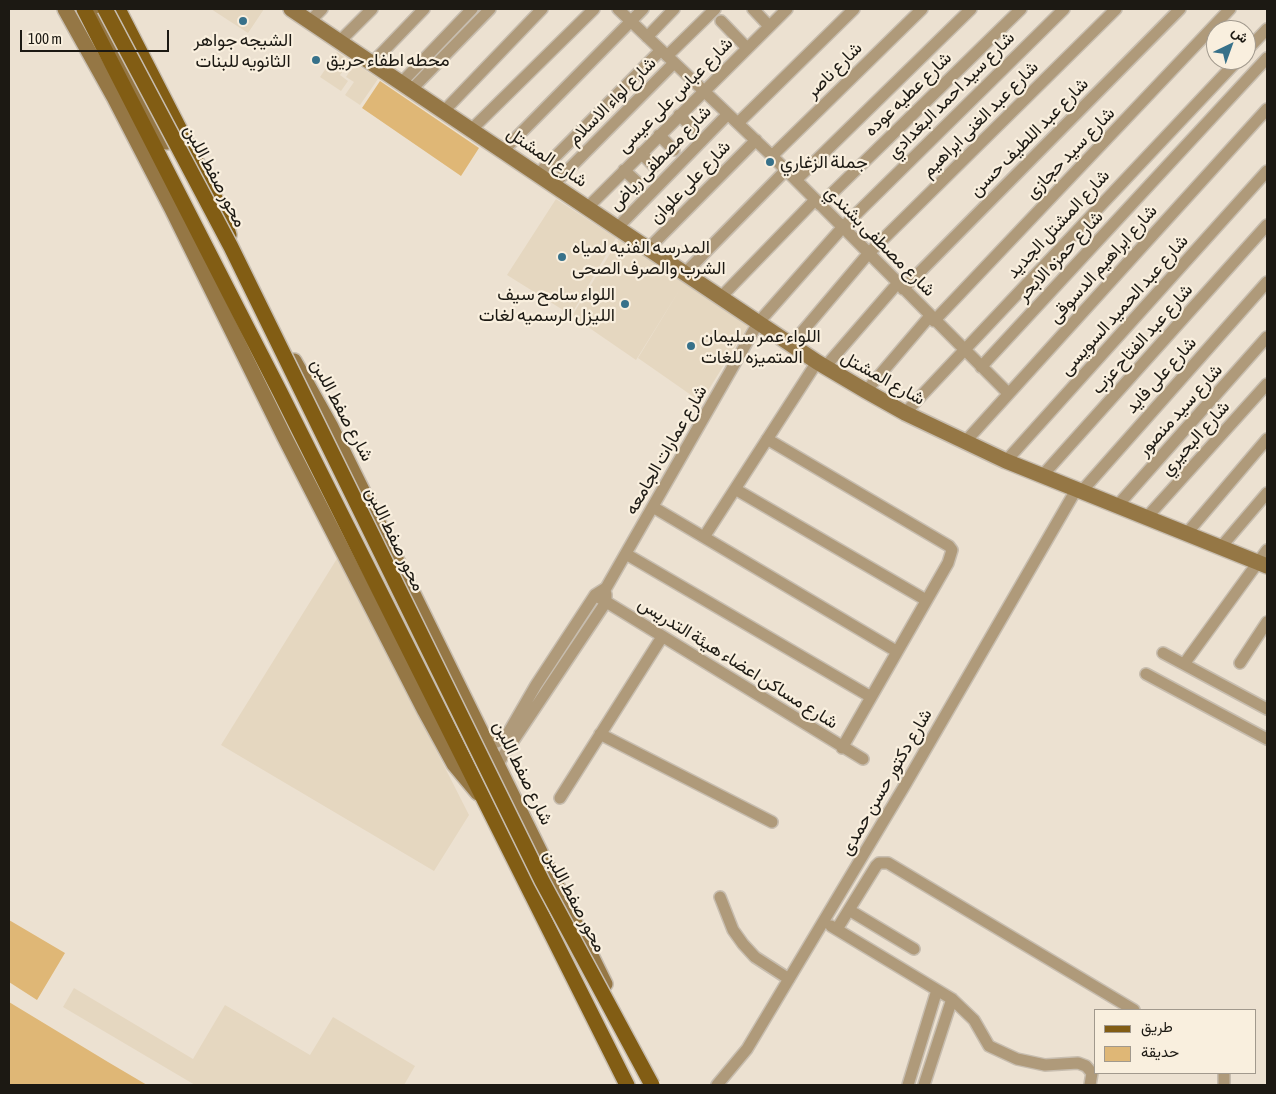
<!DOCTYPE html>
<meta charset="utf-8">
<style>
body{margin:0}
#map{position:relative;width:1276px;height:1094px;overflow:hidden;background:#ece1d1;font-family:"Asap Condensed",Vazirmatn,sans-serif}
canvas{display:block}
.frame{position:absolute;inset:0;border:10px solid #1c1913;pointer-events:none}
.legend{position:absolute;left:1094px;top:1009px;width:162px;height:65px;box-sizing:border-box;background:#f9efde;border:1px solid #a1998d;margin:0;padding:6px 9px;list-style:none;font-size:15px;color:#1c1913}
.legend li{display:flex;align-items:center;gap:10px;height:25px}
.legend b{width:25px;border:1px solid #a1998d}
.north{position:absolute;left:1206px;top:20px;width:50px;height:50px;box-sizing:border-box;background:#f9efde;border:1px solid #a1998d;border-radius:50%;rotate:42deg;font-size:14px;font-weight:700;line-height:20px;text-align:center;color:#1c1913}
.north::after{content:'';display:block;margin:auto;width:18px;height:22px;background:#37718a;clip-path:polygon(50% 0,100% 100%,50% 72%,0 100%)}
.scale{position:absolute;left:20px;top:30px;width:149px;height:22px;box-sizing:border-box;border:2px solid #1c1913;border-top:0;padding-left:6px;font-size:15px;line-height:18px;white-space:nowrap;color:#1c1913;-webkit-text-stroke:4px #f9efde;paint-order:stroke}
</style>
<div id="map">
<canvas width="1276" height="1094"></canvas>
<div class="frame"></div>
<ul class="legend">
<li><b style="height:6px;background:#825d14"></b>طريق</li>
<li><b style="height:14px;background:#dfb776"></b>حديقة</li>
</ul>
<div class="north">ش</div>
<div class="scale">100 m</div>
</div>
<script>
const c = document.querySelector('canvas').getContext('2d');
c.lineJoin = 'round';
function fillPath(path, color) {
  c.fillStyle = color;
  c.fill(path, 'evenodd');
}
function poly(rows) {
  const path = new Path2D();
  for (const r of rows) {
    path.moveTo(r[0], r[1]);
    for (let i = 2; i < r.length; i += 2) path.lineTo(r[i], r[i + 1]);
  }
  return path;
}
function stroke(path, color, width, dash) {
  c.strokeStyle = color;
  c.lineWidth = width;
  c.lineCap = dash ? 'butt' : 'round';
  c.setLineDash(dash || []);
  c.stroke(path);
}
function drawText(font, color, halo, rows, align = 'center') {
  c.font = font + ' "Asap Condensed",Vazirmatn,sans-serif';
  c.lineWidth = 4.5;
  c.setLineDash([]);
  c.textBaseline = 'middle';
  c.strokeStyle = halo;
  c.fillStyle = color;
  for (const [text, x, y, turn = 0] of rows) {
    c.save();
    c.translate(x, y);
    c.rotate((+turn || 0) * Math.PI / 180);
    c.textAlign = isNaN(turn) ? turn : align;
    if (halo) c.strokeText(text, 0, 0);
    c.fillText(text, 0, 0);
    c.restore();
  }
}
const built = poly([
 [211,9,264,9,248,33],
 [337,52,350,61,340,75,348,81,341,91,320,77],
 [355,63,378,79,360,105,345,95,354,82,346,77],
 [556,199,616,238,571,315,507,275],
 [619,239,750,323,701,402,638,358,680,289,636,360,572,316],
 [338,557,469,815,434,871,221,745],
 [74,988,193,1059,225,1005,310,1055,333,1017,415,1066,404,1085,195,1085,63,1007]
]);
const green = poly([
 [380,81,479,148,461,176,362,108],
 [9,920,65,953,37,1000,9,982],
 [9,1002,108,1062,147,1085,9,1085]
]);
const street = poly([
 [618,9,772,156,1008,393],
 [753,9,769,26],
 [310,21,322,9],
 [721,21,747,48],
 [647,37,674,9],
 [340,41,372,9],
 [1246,51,1267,29],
 [667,56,715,9],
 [373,62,424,9],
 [402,82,472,9],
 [412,89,490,9],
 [444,111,542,9],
 [679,115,693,128],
 [738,123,854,9],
 [472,129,594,9],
 [659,135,674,150],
 [504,150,643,9],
 [641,153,654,166],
 [772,156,922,9],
 [624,170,638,183],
 [538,174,661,50],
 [796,180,971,9],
 [554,184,674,63],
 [820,205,1021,9],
 [588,207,787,9],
 [618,227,728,114],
 [649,248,756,140],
 [685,273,786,170],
 [903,289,1180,9],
 [721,297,815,200],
 [934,321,1230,9],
 [791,345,868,254,1116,9],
 [825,367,897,284],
 [981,367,1267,58],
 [866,391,930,316],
 [905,413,1238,60],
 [767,439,949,546,952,550,948,563,842,748],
 [965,442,1267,109],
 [1006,461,1267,171],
 [1042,476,1267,225],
 [735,489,926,600],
 [1081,492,1267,282],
 [1118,505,1267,337],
 [653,507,896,651],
 [1148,516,1267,384],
 [1187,533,1267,439],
 [704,537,817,362],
 [1221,547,1267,493],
 [626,554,871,697],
 [595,595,863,759],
 [1163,653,1267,709],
 [1240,663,1267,622],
 [1184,664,1267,550],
 [1146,674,1267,739],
 [600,734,772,822],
 [487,742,497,742,507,735,536,685,595,595,606,588,758,323,842,228,1064,9],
 [497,765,606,602,606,594],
 [560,798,662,637],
 [720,897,733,930,743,944,755,957,789,979],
 [849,910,914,949],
 [831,926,952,999,974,1020,989,1046,1017,1059,1045,1065,1078,1063,1086,1066,1092,1073,1090,1085],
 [837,929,876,866,879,863,888,863,1134,1010],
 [717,1085,747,1049,905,785,1076,490],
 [908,1085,937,990],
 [924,1085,952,999],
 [1224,1085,1224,1073]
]);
const secondary = poly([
 [65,9,114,97,172,209,285,438,425,711,454,764,478,793],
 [96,9,167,142],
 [291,9,817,362,866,391,905,413,1006,461,1267,566],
 [294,361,331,427,605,984]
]);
const primary = poly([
 [84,9,280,392,627,1085],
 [118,9,221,210,229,235]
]);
const primaryBridge = poly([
 [105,9,231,247,542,881,652,1085]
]);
const markers = [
 [243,21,5,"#37718a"],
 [316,60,5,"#37718a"],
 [770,162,5,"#37718a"],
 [562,257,5,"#37718a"],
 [625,304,5,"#37718a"],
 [691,346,5,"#37718a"]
];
const poiNames = [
 ["الشيجه جواهر",243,40,"center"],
 ["الثانويه للبنات",243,61,"center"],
 ["محطه اطفاء حريق",326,60],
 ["جملة الزغاري",780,162],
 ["المدرسه الفنيه لمياه",572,247],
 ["الشرب والصرف الصحى",572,268],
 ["اللواء سامح سيف",615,294,"right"],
 ["الليزل الرسميه لغات",615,315,"right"],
 ["اللواء عمر سليمان",701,336],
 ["المتميزه للغات",701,357]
];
const streetNames = [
 ["شارع ناصر",834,70,-45],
 ["شارع عطيه عوده",908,94,-44],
 ["شارع عباس على عيسى",675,95,-45],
 ["شارع سيد احمد البغدادي",951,95,-45],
 ["شارع لواء الاسلام",612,101,-45],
 ["شارع عبد الغنى ابراهيم",980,119,-45],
 ["شارع عبد اللطيف حسن",1029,137,-45],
 ["شارع سيد حجازى",1070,153,-46],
 ["شارع المشتل",547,157,34],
 ["شارع مصطفى رياض",660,158,-46],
 ["محور صفط اللبن",215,176,62],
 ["شارع على علوان",690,182,-46],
 ["شارع المشتل الجديد",1058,224,-47],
 ["شارع مصطفى بشندي",880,241,45],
 ["شارع حمزه الابحر",1060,256,-47],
 ["شارع ابراهيم الدسوقى",1103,264,-48],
 ["شارع عبد الحميد السويسى",1124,305,-48],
 ["شارع عبد الفتاح عزب",1142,339,-48],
 ["شارع على فايد",1161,375,-48],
 ["شارع المشتل",883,378,29],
 ["شارع صفط اللبن",342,410,62],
 ["شارع سيد منصور",1180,410,-48],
 ["شارع البحيري",1195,438,-48],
 ["شارع عمارات الجامعه",666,450,-60],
 ["محور صفط اللبن",395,539,64],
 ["شارع مساكن اعضاء هيئة التدريس",738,663,32],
 ["شارع صفط اللبن",523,773,64],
 ["شارع دكتور حسن حمدى",886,782,-60],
 ["محور صفط اللبن",575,901,62]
];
fillPath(built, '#e5d7c0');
fillPath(green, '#dfb776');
stroke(street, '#c7bdaf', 14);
stroke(secondary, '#c7bdaf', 18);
stroke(primary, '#c7bdaf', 18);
stroke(street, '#af9a7a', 11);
stroke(secondary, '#957745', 15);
stroke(primary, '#825d14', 15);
stroke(primaryBridge, '#c7bdaf', 18, []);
stroke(primaryBridge, '#825d14', 15);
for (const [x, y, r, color] of markers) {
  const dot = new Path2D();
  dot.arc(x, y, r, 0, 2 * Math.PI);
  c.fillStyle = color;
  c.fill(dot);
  stroke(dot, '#f9efde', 2);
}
drawText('18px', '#1c1913', '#f9efde', poiNames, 'left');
drawText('18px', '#1c1913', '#f9efde', streetNames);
</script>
